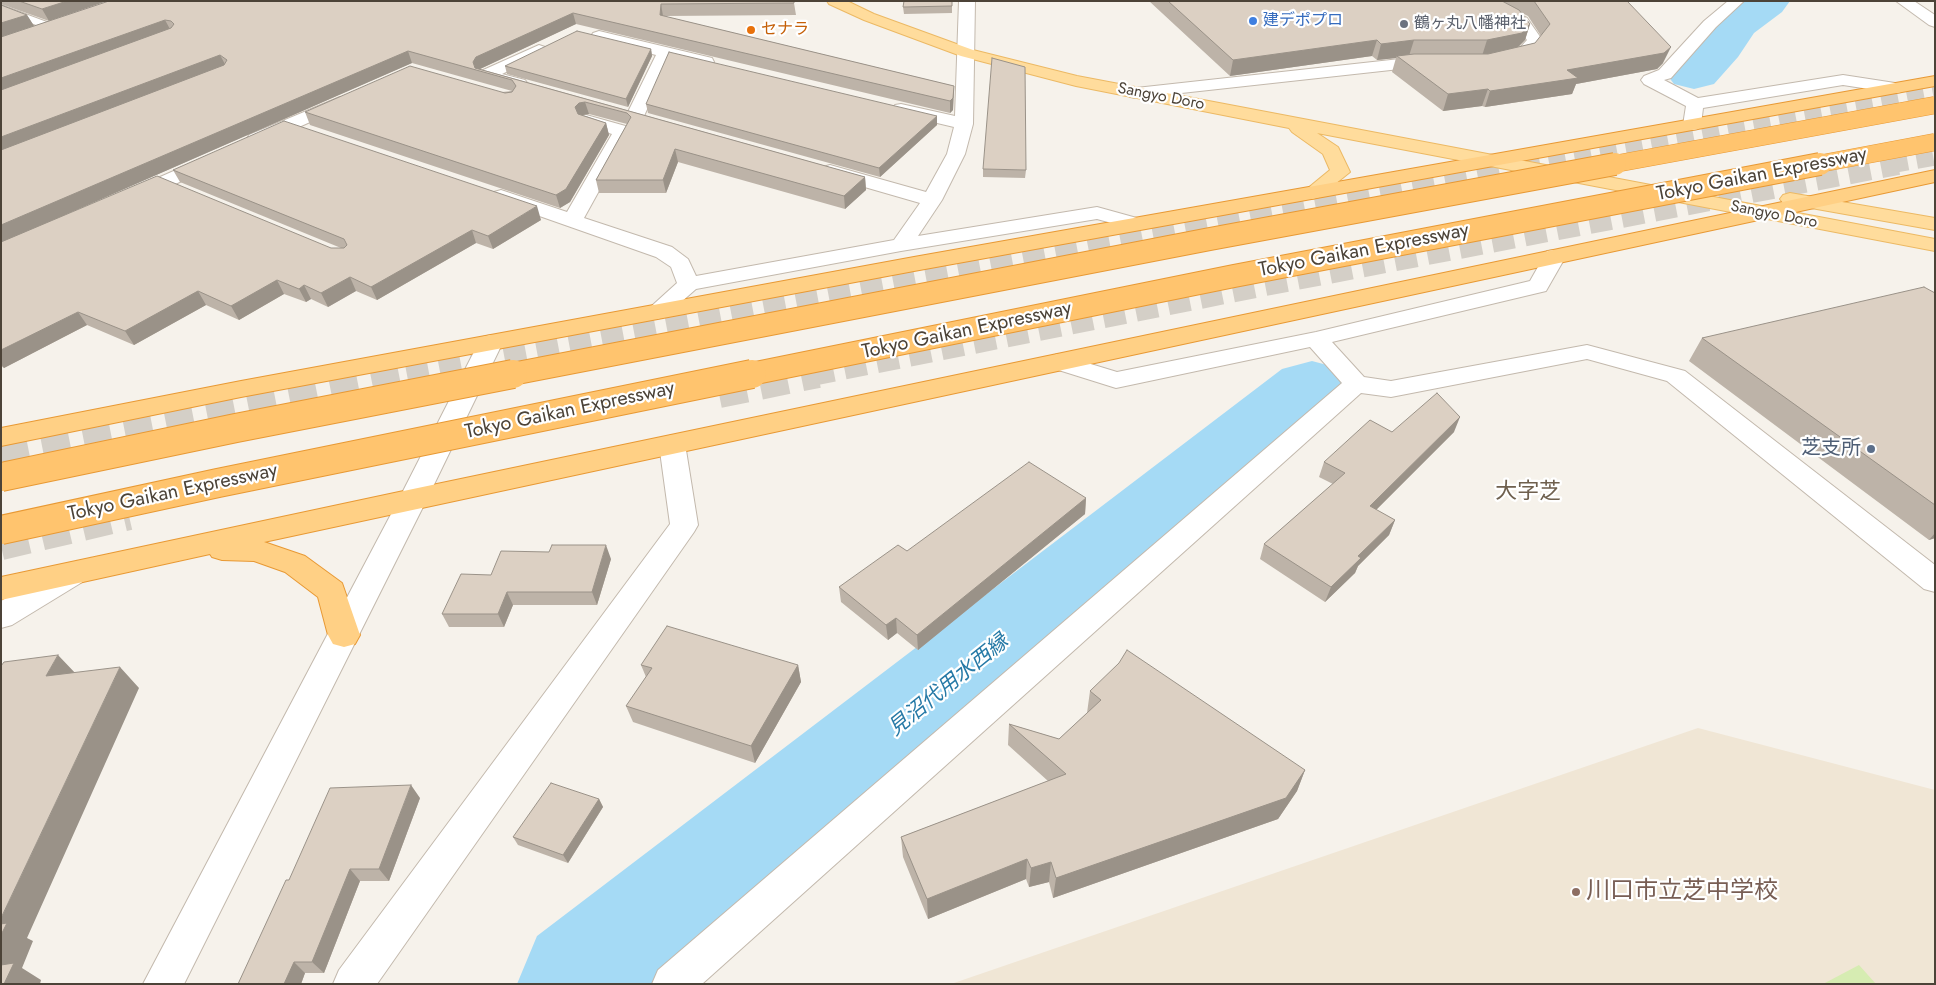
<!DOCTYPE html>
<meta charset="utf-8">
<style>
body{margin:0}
#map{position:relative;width:1936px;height:985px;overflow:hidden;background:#f6f2eb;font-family:Jost,sans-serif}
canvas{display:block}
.frame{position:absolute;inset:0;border:2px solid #4c4338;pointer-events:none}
</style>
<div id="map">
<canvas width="1936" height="985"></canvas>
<div class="frame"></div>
</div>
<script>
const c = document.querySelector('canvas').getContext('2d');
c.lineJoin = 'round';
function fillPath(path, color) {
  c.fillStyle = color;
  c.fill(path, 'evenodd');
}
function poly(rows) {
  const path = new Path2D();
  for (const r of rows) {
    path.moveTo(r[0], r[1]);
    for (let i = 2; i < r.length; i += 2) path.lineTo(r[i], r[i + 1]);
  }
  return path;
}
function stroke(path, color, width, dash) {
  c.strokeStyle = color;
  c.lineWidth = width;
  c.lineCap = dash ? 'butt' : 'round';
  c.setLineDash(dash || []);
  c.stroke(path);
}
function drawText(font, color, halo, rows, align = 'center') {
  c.font = font + ' Jost,"Noto Sans JP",sans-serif';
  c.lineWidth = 4.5;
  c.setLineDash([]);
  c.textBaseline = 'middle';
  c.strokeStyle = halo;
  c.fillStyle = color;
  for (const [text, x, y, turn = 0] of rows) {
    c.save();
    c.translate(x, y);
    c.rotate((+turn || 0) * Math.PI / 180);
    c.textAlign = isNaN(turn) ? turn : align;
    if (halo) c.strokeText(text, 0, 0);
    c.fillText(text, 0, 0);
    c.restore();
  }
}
const education = poly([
 [1698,728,1935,790,1935,984,951,984]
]);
const green = poly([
 [1859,965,1876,984,1823,984]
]);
const river = poly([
 [1729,1,1790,1,1782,12,1754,33,1738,57,1714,84,1694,89,1674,84,1665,72,1715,11,1729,1],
 [1312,361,1342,369,1354,388,1342,407,688,984,517,984,537,936,1282,369,1312,361]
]);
const trunkTunnelFar2 = poly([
 [1523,165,1935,89],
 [1891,165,1935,157]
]);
const trunkTunnelFar1 = poly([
 [407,375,1529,164],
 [812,375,1260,286,1898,164]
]);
const trunkTunnel = poly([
 [719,394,818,374],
 [1,455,413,374],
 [1,546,129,516]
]);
const service = poly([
 [1,5,55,25,57,27,55,29,47,29,1,12,1,5]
]);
const minor = poly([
 [959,1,975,1,973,124,965,154,942,200,918,236,1097,207,1144,220,1147,224,1144,228,1137,230,1097,219,901,251,696,289,664,317,656,319,648,317,645,312,677,283,671,267,656,257,494,200,491,196,494,192,501,190,567,212,612,134,566,120,563,116,566,112,572,111,629,127,632,131,584,218,672,247,688,259,696,276,894,240,920,203,823,175,820,171,823,167,830,165,926,192,947,154,954,127,895,113,892,109,895,105,901,104,955,116,959,1],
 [1474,1,1493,1,1527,18,1543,41,1528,58,1500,64,1494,63,1492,59,1494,55,1517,51,1527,40,1515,24,1476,4,1474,1],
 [1728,1,1744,1,1716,27,1671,78,1664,80,1698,98,1843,75,1895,83,1901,84,1904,88,1901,92,1895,93,1843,85,1703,108,1701,125,1698,129,1692,130,1686,129,1683,125,1686,106,1644,84,1641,80,1644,76,1659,70,1704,21,1728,1],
 [1896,1,1914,1,1935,15,1935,27,1929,25,1896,1],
 [599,31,712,58,714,62,712,66,706,67,670,58,644,116,641,120,635,121,629,120,626,116,656,55,593,39,591,36,593,33,599,31],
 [539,45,545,47,547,50,545,53,502,74,525,80,528,84,525,88,519,89,513,88,481,79,479,75,481,71,539,45],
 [1409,58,1430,58,1436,59,1438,63,1436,67,1430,68,1409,68,1136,98,1130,97,1127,93,1130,89,1136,88,1409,58],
 [340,97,346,98,349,102,346,106,263,143,256,145,249,143,247,139,249,135,340,97],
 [210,155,217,157,220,161,217,165,140,200,133,202,126,200,123,196,126,192,210,155],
 [1555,250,1563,251,1566,256,1546,291,1332,342,1364,377,1391,381,1587,345,1685,371,1935,565,1935,592,1924,589,1667,381,1587,359,1391,397,1361,393,702,984,652,984,658,970,1342,383,1310,347,1116,388,1049,367,1046,362,1049,357,1058,354,1117,372,1316,332,1530,281,1547,251,1555,250],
 [672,435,681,438,685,444,698,525,694,532,377,984,333,984,339,970,670,524,659,444,663,438,672,435],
 [74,562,84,565,89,573,84,581,12,625,1,628,1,601,64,565,74,562]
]);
const tertiary = poly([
 [491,335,499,337,503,342,427,499,184,984,143,984,399,499,479,342,483,337,491,335]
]);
const primary = poly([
 [827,1,847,1,874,14,973,50,1077,76,1935,239,1935,251,1317,133,1338,147,1350,172,1319,197,1312,199,1305,197,1302,193,1330,170,1323,154,1292,132,1289,128,1076,86,961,56,864,20,829,4,827,1],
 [1790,193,1935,218,1935,230,1783,203,1780,199,1783,195,1790,193]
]);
const trunk = poly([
 [1935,76,1935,86,914,271,241,397,1,446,1,428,241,381,914,257,1935,76],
 [1935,170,1935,182,264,542,305,556,342,583,360,635,355,644,344,647,333,644,328,635,318,597,285,572,254,561,222,560,212,557,210,554,1,600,1,577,413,489,1935,170]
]);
const motorwayBridgeFar2 = poly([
 [1609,165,1935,105],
 [1813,165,1935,142]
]);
const motorwayBridgeFar1 = poly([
 [507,375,1210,239,1615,164],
 [746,375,1234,276,1820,164]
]);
const motorwayBridge = poly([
 [1,477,236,428,513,374],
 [1,530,218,483,752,374]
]);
const wall = poly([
 [1,1,107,1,49,21,1,4],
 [109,1,794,3,796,15,664,16,954,86,953,110,950,113,576,24,480,69,865,177,866,190,845,209,678,162,666,193,599,193,596,180,627,124,589,114,583,115,606,123,609,135,570,202,560,208,310,125,305,112,512,91,412,63,67,214,331,248,341,248,180,182,173,170,541,220,493,249,476,243,377,300,356,291,328,307,311,299,306,302,284,294,239,320,206,305,134,345,87,325,4,368,1,366,1,5,27,15,34,26],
 [952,1,952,13,904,14,903,7],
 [1149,1,1627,1,1663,63,1657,69,1576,84,1572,94,1485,107,1482,106,1443,111,1392,72,1396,58,1377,60,1372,56,1230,76],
 [1522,13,1528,16,1541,36,1535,43,1518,47,1525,40,1530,24],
 [651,49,652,56,628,107,507,74,505,66],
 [646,104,937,125,880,177,648,113],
 [983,169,1026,170,1025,178,983,177],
 [1935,293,1935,538,1929,540,1689,361,1702,338],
 [1454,432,1376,510,1395,520,1389,535,1358,566,1355,573,1325,602,1260,559,1264,544,1333,484,1319,477,1324,462],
 [1086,498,1085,514,918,650,897,633,888,640,841,602,839,587,907,551],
 [611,559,597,605,513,605,504,627,449,627,442,614,491,575],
 [641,665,798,665,801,682,755,763,633,722,626,706,646,677],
 [1090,691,1305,770,1297,791,1278,819,1053,898,1049,882,1029,887,1026,879,928,919,903,857,901,837,1048,781,1008,745,1009,724,1059,739,1087,713],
 [420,798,389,881,360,881,324,973,305,973,301,984,238,984,289,880],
 [599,799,603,807,568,863,518,845,513,837]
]);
const shadedWall = poly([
 [67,1,107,1,49,21,42,9],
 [661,4,663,16,660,15],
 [573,13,576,24,480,69,476,70,473,62,476,57],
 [27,15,34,26,1,37,1,23],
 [165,20,171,31,1,93,1,78],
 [1530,24,1525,40,1516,49,1482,56,1487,40],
 [1377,40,1372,56,1230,76,1233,60],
 [1414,40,1409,56,1397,56,1396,58,1377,60,1381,44],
 [1671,47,1663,63,1657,69,1576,84,1572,94,1485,107,1490,91,1567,70],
 [651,49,652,56,628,107,626,99],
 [408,51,412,63,1,243,1,225],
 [220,55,226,66,1,153,1,137],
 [954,86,953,110,950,113,950,101],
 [1488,89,1482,106,1443,111,1448,94],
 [585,102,589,114,583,115,578,120,575,107,579,103],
 [937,116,937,125,880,177,879,168],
 [606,123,609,135,570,202,560,208,556,195],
 [675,149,678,162,666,193,663,180],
 [865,177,866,190,845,209,844,196],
 [537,206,541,220,493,249,488,236],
 [472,230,476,243,377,300,371,287],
 [350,277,356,291,328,307,321,293],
 [277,280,284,294,239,320,231,306],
 [304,285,311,299,306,302,299,289],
 [198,291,206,305,134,345,125,331],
 [78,312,87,325,4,368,1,364,1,350],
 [1460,417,1454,432,1365,521,1370,506],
 [1086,498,1085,514,918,650,917,635],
 [1395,520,1389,535,1358,566,1355,573,1325,602,1331,587,1358,556],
 [1935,533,1935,538,1929,540],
 [606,545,611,559,597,605,592,592],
 [507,592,513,605,504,627,498,614],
 [896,618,897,633,888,640,886,625],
 [58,655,78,676,46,676],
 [798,665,801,682,755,763,751,746],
 [120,667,139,688,27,938,33,941,22,968,41,980,40,984,4,984,1,976,1,918],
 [1305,770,1297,791,1278,819,1053,898,1056,878],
 [411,785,420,798,389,881,379,869],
 [599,799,603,807,568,863,563,855],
 [1027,859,1026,879,928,919,927,899],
 [1051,862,1049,882,1029,887,1031,868],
 [350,869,360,881,324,973,312,962],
 [294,962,305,973,301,984,284,984]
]);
const building = poly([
 [19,1,67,1,42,9,19,1],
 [109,1,794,1,794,3,661,4,660,15,954,86,953,98,950,101,573,13,476,57,473,62,475,68,865,177,844,196,675,149,663,180,596,180,631,117,627,113,585,102,579,103,575,107,578,114,606,123,566,189,556,195,305,112,410,66,505,93,512,92,516,86,512,80,408,51,1,225,1,150,224,65,227,60,220,55,1,137,1,90,171,28,174,24,171,21,165,20,1,78,1,37,109,1],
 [904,1,952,1,952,6,903,7,904,1],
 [1168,1,1502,1,1519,10,1530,24,1522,33,1487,40,1414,40,1381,44,1377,40,1233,60,1168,1],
 [1534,1,1627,1,1671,47,1664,53,1567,70,1578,78,1490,91,1488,89,1448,94,1397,56,1414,54,1488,54,1535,43,1550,24,1534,1],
 [1,5,27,15,1,23,1,5],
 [577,31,651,49,626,99,505,66,577,31],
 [669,52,937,116,879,168,646,104,669,52],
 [992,58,1025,67,1026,170,983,169,992,58],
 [284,121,537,206,488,236,472,230,371,287,350,277,321,293,304,285,299,289,277,280,231,306,198,291,125,331,78,312,1,350,1,242,157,176,331,248,344,248,347,245,344,239,173,170,284,121],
 [1924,287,1935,293,1935,505,1702,338,1924,287],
 [1437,393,1460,417,1370,506,1395,520,1358,556,1361,558,1331,587,1264,544,1345,473,1324,462,1370,420,1392,432,1437,393],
 [1029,462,1086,498,917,635,896,618,886,625,839,587,898,545,907,551,1029,462],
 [552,545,606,545,592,592,507,592,498,614,442,614,461,574,491,575,501,551,549,552,552,545],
 [667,626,798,665,751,746,626,706,652,668,641,665,667,626],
 [1127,650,1305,770,1286,798,1056,878,1051,862,1031,868,1027,859,927,899,901,837,1066,774,1009,724,1059,739,1101,700,1090,691,1119,663,1127,650],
 [58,655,46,676,120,667,1,918,1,666,4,662,58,655],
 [551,783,599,799,563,855,513,837,551,783],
 [411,785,379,869,350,869,312,962,294,962,284,984,238,984,286,880,289,880,330,788,411,785],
 [7,923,1,935,1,924,7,923],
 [14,963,4,984,1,984,1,965,14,963]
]);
const markers = [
 [1253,21,5,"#3f7fe0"],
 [1404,24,5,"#6b7280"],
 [751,30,5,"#e8710a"],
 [1871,449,5,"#5c6f8a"],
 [1576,892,5,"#8d6e63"]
];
const farShopnames = [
 ["建デポプロ",1263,21]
];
const farWorshipnames = [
 ["鶴ヶ丸八幡神社",1414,24]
];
const farFoodnames = [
 ["セナラ",761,30]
];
const farStreetnames = [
 ["Sangyo Doro",1161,97,11],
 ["Sangyo Doro",1774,215,11]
];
const streetNames = [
 ["Tokyo Gaikan Expressway",1762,175,-11],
 ["Tokyo Gaikan Expressway",1364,251,-11],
 ["Tokyo Gaikan Expressway",967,331,-12],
 ["Tokyo Gaikan Expressway",570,411,-12],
 ["Tokyo Gaikan Expressway",173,493,-12]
];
const serviceNames = [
 ["芝支所",1861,449]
];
const waterNames = [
 ["見沼代用水西縁",949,686,-39]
];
const quarterNames = [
 ["大字芝",1528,493]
];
const nearEducationnames = [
 ["川口市立芝中学校",1586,892]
];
fillPath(education, '#f0e6d5');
fillPath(green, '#d6ecb2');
fillPath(river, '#a5daf5');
stroke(trunkTunnelFar2, '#d4cfc7', 17, [17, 9]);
stroke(trunkTunnelFar1, '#d4cfc7', 22, [22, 11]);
stroke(trunkTunnel, '#d4cfc7', 28, [28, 14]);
stroke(service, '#c3b9ad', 2);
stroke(minor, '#c3b9ad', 2);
stroke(tertiary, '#c3b9ad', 2);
stroke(primary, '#ecb964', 2);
stroke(trunk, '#e89934', 2);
fillPath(service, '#fff');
fillPath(minor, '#fff');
fillPath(tertiary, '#fff');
fillPath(primary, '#ffdc9c');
fillPath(trunk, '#ffd085');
stroke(motorwayBridgeFar2, '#e89934', 18, []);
stroke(motorwayBridgeFar1, '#e89934', 24, []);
stroke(motorwayBridge, '#e89934', 30, []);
stroke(motorwayBridgeFar2, '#ffc46e', 17);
stroke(motorwayBridgeFar1, '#ffc46e', 22);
stroke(motorwayBridge, '#ffc46e', 28);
fillPath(wall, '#bdb3a8');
fillPath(shadedWall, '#9a9288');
fillPath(building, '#dcd0c3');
stroke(building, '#9a9288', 1);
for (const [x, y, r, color] of markers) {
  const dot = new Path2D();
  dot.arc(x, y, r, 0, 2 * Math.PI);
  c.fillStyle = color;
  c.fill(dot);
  stroke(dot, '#fff', 2);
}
drawText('16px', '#366cbe', '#fff', farShopnames, 'left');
drawText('16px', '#5b616d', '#fff', farWorshipnames, 'left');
drawText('16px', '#c56008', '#fff', farFoodnames, 'left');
drawText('16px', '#4c4338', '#fff', farStreetnames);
drawText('20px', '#4c4338', '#fff', streetNames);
drawText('20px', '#4e5e75', '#fff', serviceNames, 'right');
drawText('italic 21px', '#2579a6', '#fff', waterNames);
drawText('22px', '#6f604e', '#fff', quarterNames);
drawText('24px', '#785e54', '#fff', nearEducationnames, 'left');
</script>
